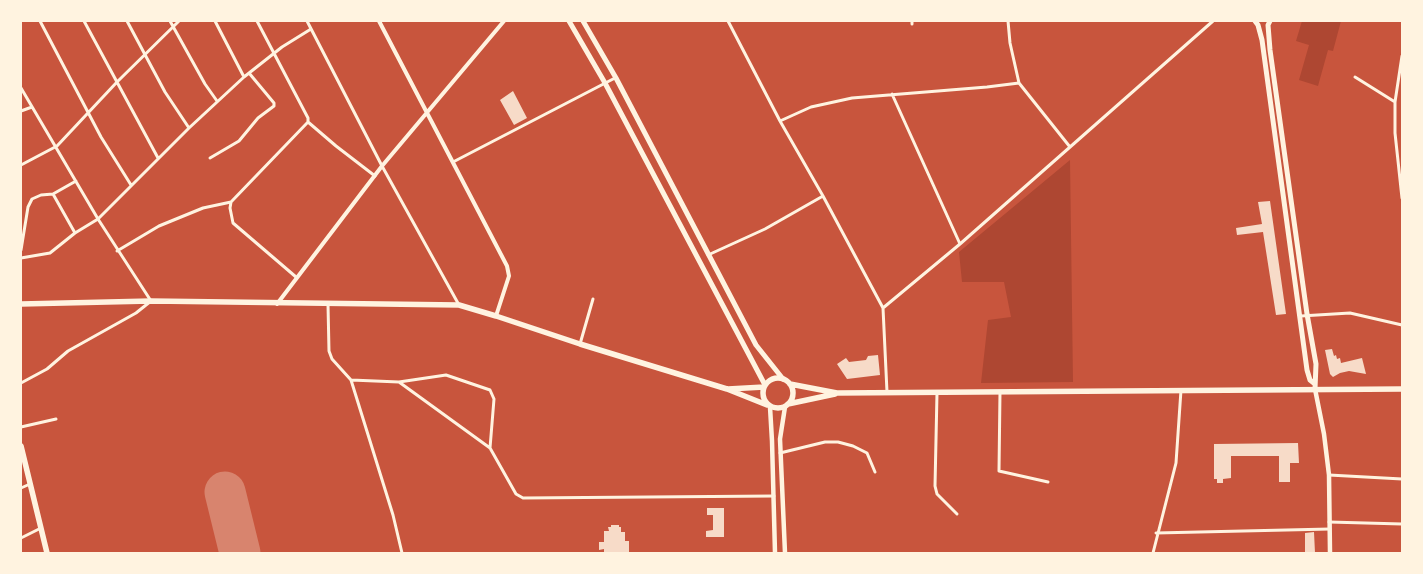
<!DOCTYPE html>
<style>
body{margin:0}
#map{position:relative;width:1423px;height:574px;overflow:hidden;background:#c8553d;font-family:Karla,sans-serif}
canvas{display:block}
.frame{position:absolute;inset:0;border:22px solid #fff3e0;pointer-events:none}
</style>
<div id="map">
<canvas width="1423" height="574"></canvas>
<div class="frame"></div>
</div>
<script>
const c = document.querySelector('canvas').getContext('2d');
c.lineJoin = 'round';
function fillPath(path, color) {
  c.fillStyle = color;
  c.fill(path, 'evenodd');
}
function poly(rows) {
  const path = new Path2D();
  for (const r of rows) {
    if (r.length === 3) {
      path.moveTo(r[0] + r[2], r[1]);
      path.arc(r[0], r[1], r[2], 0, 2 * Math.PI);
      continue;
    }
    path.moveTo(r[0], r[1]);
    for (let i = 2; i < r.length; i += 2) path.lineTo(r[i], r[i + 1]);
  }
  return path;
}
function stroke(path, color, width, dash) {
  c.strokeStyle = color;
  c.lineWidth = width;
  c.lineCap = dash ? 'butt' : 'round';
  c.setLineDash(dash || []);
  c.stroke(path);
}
const green = poly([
 [1302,21,1341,21,1333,51,1328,50,1318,86,1299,80,1309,45,1296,41],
 [1070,160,1073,382,981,383,988,320,1011,317,1004,282,962,282,959,252]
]);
const runway = poly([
 [225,492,240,553]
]);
const building = poly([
 [513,91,527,118,514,125,500,100],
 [1270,201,1286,314,1276,315,1263,232,1237,235,1236,228,1262,224,1258,202],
 [1332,349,1334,356,1336,355,1337,359,1340,358,1341,363,1362,358,1366,374,1349,371,1340,373,1333,377,1330,374,1325,350],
 [878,355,880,375,847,379,837,364,846,358,849,362,866,360,868,356],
 [1298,443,1299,463,1290,463,1290,482,1279,482,1279,456,1231,456,1231,478,1223,479,1223,483,1217,483,1217,479,1214,479,1214,444],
 [707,508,724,508,724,537,706,537,706,531,713,530,713,515,707,515],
 [611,525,619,525,619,527,621,527,621,532,625,532,625,541,629,541,629,552,604,553,604,549,599,550,599,542,604,542,604,531,609,531,608,527,611,527],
 [1314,532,1315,553,1305,553,1305,533]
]);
const minor = poly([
 [40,21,101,137,131,185],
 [84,21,158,158],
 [127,21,165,92,189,128],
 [170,21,205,84,217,101],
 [215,21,244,77],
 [257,21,308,118,308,122,336,146,375,176],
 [307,21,382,166,459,305],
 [728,21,780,121,823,196,883,308,887,392],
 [1008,21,1010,43,1019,83,1070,147],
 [912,24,912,21],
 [1402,56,1395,102,1395,133,1402,198],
 [1355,77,1395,102],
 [21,88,98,219,151,301,136,313,68,351,47,369,21,383],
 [892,94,960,244],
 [21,111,32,107],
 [780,121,811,107,852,98,987,87,1019,83],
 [210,158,239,141,258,118,274,106,274,103,249,73],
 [453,162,615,78],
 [21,165,57,146,117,82,179,21],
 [53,194,75,233],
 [21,250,28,207,32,199,41,195,53,194,76,181],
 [117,251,159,226,203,208,231,202],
 [708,255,765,229,823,196],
 [21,258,50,253,75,233,98,219,189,128,244,77,282,47,311,29],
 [296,277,233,223,230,208,231,202,308,122],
 [328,305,329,351,332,359,351,380,393,515,402,553],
 [883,308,960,244,1213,21],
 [1301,316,1350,313,1402,325],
 [580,344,593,299],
 [351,380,399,382,446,375,490,390,494,399,490,448],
 [399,382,490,448,516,494,523,498,774,496],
 [1000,392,999,471,1048,482],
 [937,393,935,486,937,494,957,514],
 [21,427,56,419],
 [780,453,825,442,838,442,853,446,867,453,875,472],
 [1329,475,1402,479],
 [21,488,30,484],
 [1329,522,1402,524],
 [1156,533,1330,529],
 [21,538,41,528],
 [1153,553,1176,463,1181,390]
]);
const tertiary = poly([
 [379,21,507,266,509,276,496,316],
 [277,304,382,166,504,21]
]);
const secondary = poly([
 [1315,389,1324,434,1329,475,1330,553],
 [770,407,772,441,775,553],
 [785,407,780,439,785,553]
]);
const primary = poly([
 [569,21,605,83,765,385],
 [583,21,616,78,756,345,783,379],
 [1255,21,1258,25,1262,40,1307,370,1310,380,1315,384],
 [1270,21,1268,25,1270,50,1307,314,1316,364,1315,389]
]);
const trunk = poly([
 [21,304,151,301,459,305,496,316,580,344,727,389,767,405],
 [778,393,15],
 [790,384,837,393,1402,389],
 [728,389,764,387],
 [788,404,835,394],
 [21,446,47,553]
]);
fillPath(green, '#ae4732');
stroke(runway, '#d8846e', 41);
fillPath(building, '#f7dbc8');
stroke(minor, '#fff3e0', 3);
stroke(tertiary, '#fff3e0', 4);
stroke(secondary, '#fff3e0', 4.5);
stroke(primary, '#fff3e0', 5);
stroke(trunk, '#fff3e0', 5.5);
</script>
